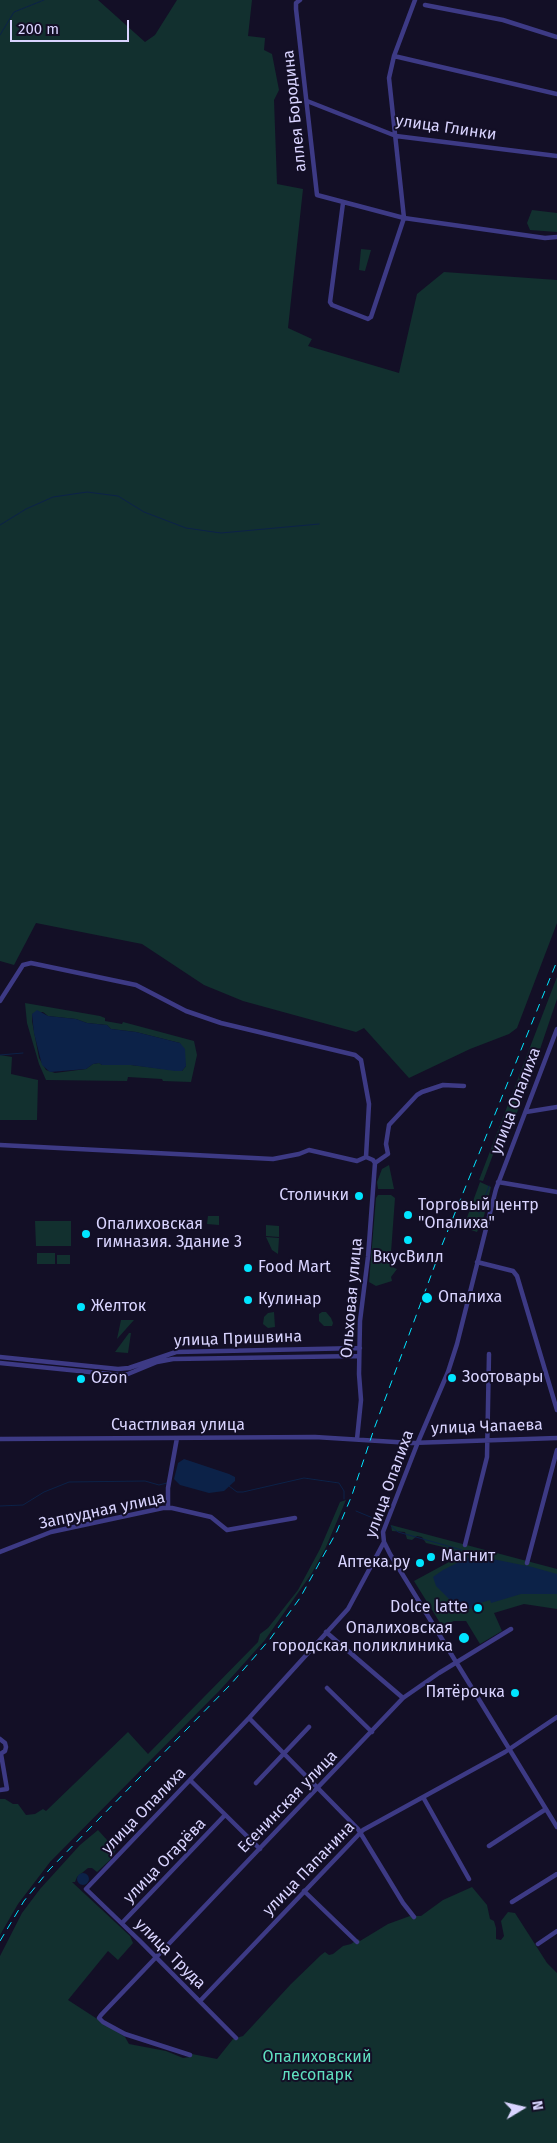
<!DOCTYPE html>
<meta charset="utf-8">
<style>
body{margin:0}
#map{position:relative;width:557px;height:2143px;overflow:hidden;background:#130f26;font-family:"Fira Sans",sans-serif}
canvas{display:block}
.north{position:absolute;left:497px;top:2083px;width:50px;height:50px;-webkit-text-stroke:4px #130f26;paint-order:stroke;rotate:81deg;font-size:14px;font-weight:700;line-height:20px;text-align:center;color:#d9d4ff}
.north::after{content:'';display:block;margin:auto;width:18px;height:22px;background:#d9d4ff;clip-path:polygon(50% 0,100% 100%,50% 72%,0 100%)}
.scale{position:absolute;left:10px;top:20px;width:119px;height:22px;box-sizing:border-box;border:2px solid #d9d4ff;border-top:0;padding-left:6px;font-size:15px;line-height:18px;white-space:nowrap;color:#d9d4ff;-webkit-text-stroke:4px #130f26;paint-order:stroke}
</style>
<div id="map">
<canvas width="557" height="2143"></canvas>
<div class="north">N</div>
<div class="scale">200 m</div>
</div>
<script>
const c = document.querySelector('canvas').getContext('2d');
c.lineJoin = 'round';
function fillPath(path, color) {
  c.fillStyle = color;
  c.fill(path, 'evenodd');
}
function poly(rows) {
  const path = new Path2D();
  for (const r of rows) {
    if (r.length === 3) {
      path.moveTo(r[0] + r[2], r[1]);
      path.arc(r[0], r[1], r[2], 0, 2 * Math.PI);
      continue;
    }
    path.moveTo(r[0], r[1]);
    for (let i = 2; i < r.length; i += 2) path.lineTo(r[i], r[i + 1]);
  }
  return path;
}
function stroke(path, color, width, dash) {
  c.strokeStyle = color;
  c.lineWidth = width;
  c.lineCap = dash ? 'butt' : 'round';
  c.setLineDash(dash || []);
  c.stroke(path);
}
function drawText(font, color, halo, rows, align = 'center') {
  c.font = font + ' "Fira Sans",sans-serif';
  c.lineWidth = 4;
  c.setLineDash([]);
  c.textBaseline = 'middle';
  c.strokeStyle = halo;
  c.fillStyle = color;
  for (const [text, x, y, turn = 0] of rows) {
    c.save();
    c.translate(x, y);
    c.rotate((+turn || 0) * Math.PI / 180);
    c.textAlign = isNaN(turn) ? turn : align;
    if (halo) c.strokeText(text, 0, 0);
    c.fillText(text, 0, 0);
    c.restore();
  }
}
const green = poly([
 [0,0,98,0,145,42,155,35,177,0,252,0,248,36,265,38,264,50,272,54,279,90,274,100,277,184,303,189,288,328,312,339,308,346,399,373,417,294,444,272,557,280,557,923,517,1028,509,1034,470,1049,409,1078,364,1028,356,1032,243,1001,204,985,142,944,36,923,14,965,0,961],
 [532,210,557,213,557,232,530,230,527,223],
 [361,249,371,250,365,271,359,270],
 [557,977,557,999,533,1070,529,1069,525,1081,528,1084,501,1154,494,1152,483,1181,479,1180],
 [25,1003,100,1016,105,1018,105,1021,122,1024,123,1022,194,1041,197,1055,191,1082,163,1081,162,1079,128,1077,127,1081,46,1080,39,1064,27,1023],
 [43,1012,48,1016,76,1019,87,1023,107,1025,111,1029,136,1032,180,1043,186,1066,182,1071,131,1065,102,1065,99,1063,93,1064,86,1069,55,1073,46,1070,39,1058,32,1021,32,1014],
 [0,1055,12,1057,11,1074,38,1080,37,1120,0,1120],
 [389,1165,394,1189,378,1189,377,1182,382,1169],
 [480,1182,491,1187,484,1216,477,1232,471,1230,469,1225,465,1223],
 [378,1195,391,1195,395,1198,390,1266,397,1269,391,1277,392,1281,376,1286,369,1282,376,1198],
 [208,1216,219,1216,219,1225,207,1224],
 [35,1221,71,1221,71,1246,36,1246],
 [266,1225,279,1226,279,1237,266,1236],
 [266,1237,279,1238,278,1254,272,1250],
 [37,1253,55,1253,55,1264,37,1264],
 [57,1255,70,1255,70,1264,57,1264],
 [274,1312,275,1327,268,1328,263,1324,264,1317,268,1313],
 [322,1312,326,1312,331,1318,333,1323,332,1326,324,1326,319,1321,319,1314],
 [121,1320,134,1320,117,1339],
 [129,1333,131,1333,128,1353,115,1352],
 [346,1500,326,1547,312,1573,265,1640,221,1689,50,1862,18,1904,0,1935,0,1799,5,1799,13,1804,18,1804,26,1815,35,1814,43,1809,46,1811,128,1732,148,1754,258,1642,260,1634,268,1628,298,1590,320,1549,340,1502],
 [391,1525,557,1569,557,1609,524,1604,494,1613,502,1631,480,1644,466,1621,454,1621,442,1626,414,1581,449,1562,459,1552,449,1553,443,1547,426,1543,422,1537,417,1536,412,1540,407,1539,405,1532,392,1531],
 [98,1830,116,1850,110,1860,97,1872,92,1868,88,1868,77,1877,75,1882,72,1882,130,1936,133,1943,118,1960,108,1951,68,2000,125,2037,129,2044,166,2051,183,2058,190,2057,192,2054,217,2059,233,2039,243,2036,291,1984,321,1955,325,1952,329,1955,333,1954,343,1946,351,1944,358,1939,360,1941,388,1924,410,1916,421,1916,443,1900,472,1887,487,1905,490,1919,494,1921,496,1928,496,1939,501,1940,504,1936,501,1921,508,1912,515,1913,547,1963,557,1973,557,2143,0,2143,0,1956,22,1913,40,1889,80,1845]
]);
const water = poly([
 [37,1010,48,1016,76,1019,87,1023,107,1025,111,1029,136,1032,180,1043,185,1049,186,1066,182,1071,175,1071,131,1065,102,1065,99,1063,93,1064,86,1069,50,1072,42,1065,34,1033,32,1014],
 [184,1459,229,1474,235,1477,235,1481,224,1491,209,1493,180,1485,174,1479,178,1463],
 [473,1555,532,1567,557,1574,557,1594,521,1594,491,1603,490,1600,477,1604,478,1607,463,1610,457,1607,436,1586,433,1577,443,1570],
 [83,1879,6]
]);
const stream = poly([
 [0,35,14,12,44,0],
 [0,525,26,509,53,497,87,492,118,496,144,512,186,528,221,533,319,524],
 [0,1055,23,1053],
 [479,1213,489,1186],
 [229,1486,237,1492,243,1492,304,1478,339,1483,344,1491,344,1499],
 [0,1506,23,1505,44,1492,69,1482,145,1481,159,1485,167,1483],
 [356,1511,380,1521],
 [391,1526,398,1532,462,1550]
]);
const minor = poly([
 [300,0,296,3,296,9,317,195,404,218,545,238,557,237],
 [425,5,503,20,557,37],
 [394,56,557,94],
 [307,101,396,136,557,156],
 [343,203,330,302,332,305,368,319,371,317,404,218,389,78,394,56,415,0],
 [0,1001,23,965,31,963,136,985,186,1011,221,1023,355,1055,361,1060,369,1104,366,1157],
 [557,1029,496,1189,457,1344,448,1372,418,1442,383,1532,384,1542,390,1554,557,1827],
 [526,1112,557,1107],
 [0,1145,273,1159,299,1154,309,1150,357,1161,366,1157],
 [375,1163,388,1154,386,1144,389,1125,417,1095,422,1092,443,1085,464,1086],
 [498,1182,557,1192],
 [477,1262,513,1271,517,1276,557,1410],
 [0,1357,118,1369,129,1368,176,1352,360,1348],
 [0,1363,119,1375,128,1374,157,1362,173,1359,359,1356],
 [0,1439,315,1437,411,1443,557,1438],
 [357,1439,361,1400,359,1374,360,1321,368,1257,375,1163,373,1160,366,1157],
 [168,1507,168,1488,177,1438],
 [465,1545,487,1457,489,1354],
 [0,1552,51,1532,163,1508,172,1508,211,1517,227,1530,295,1518],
 [527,1563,557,1450],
 [326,1632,403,1698],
 [327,1688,372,1732],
 [249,1718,358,1829,403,1903,414,1917],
 [0,1739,5,1743,6,1747,5,1751,0,1754],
 [190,1780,260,1849],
 [256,1783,309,1727],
 [0,1790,7,1789,1,1754],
 [423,1797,469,1879],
 [489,1846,546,1809],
 [304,1891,357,1942],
 [512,1902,557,1874],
 [122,1923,225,1815],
 [538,1944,557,1931],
 [200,2001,363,1830,505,1752,557,1717],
 [236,2038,140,1941,86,1889,249,1718,348,1609,384,1542],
 [190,2055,125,2034,103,2022,99,2018,101,2015,403,1698,439,1673,511,1629]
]);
const rail = poly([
 [442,1245,557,961],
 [0,1941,24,1901,49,1870,231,1684,270,1639,300,1598,337,1531,352,1495,374,1429,439,1254]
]);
const markers = [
 [359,1196,5,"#00e5ff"],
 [408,1215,5,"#00e5ff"],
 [86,1234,5,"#00e5ff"],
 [408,1240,5,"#00e5ff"],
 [248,1268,5,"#00e5ff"],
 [427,1298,6,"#00e5ff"],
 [248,1300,5,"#00e5ff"],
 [81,1307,5,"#00e5ff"],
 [452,1378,5,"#00e5ff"],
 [81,1379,5,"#00e5ff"],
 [431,1557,5,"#00e5ff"],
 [420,1563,5,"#00e5ff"],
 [478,1608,5,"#00e5ff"],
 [464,1638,6,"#00e5ff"],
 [515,1693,5,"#00e5ff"]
];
const streetNames = [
 ["аллея Бородина",295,111,-96],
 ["улица Глинки",446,128,8],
 ["улица Опалиха",516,1101,-69],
 ["Ольховая улица",352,1298,-85],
 ["улица Пришвина",238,1339,-2],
 ["Счастливая улица",178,1426],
 ["улица Чапаева",487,1427,-2],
 ["улица Опалиха",390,1484,-70],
 ["Запрудная улица",102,1511,-12],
 ["Есенинская улица",288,1802,-46],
 ["улица Опалиха",144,1811,-46],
 ["улица Огарёва",165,1861,-46],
 ["улица Папанина",309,1869,-46],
 ["улица Труда",170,1954,45]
];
const poiNames = [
 ["Столички",349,1196,"right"],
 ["Торговый центр",418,1206],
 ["\"Опалиха\"",418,1224],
 ["Опалиховская",96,1225],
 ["гимназия. Здание 3",96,1243],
 ["ВкусВилл",408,1258,"center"],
 ["Food Mart",258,1268],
 ["Опалиха",438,1298],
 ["Кулинар",258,1300],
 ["Желток",91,1307],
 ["Зоотовары",462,1378],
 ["Ozon",91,1379],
 ["Магнит",441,1557],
 ["Аптека.ру",410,1563,"right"],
 ["Dolce latte",468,1608,"right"],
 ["Опалиховская",453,1629,"right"],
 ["городская поликлиника",453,1647,"right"],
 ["Пятёрочка",505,1693,"right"]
];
const parkNames = [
 ["Опалиховский",317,2058],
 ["лесопарк",317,2076]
];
fillPath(green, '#12302f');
fillPath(water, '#0c2248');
stroke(stream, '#0c2248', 1);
stroke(minor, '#3d3a85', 4.5);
stroke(rail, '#00e5ff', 1, [8, 6]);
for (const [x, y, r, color] of markers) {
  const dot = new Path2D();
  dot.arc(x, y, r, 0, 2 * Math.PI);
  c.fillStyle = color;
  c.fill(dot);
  stroke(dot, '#130f26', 2);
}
drawText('16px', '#d9d4ff', '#130f26', streetNames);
drawText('16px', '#d9d4ff', '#130f26', poiNames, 'left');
drawText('16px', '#5fe0c0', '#130f26', parkNames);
</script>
